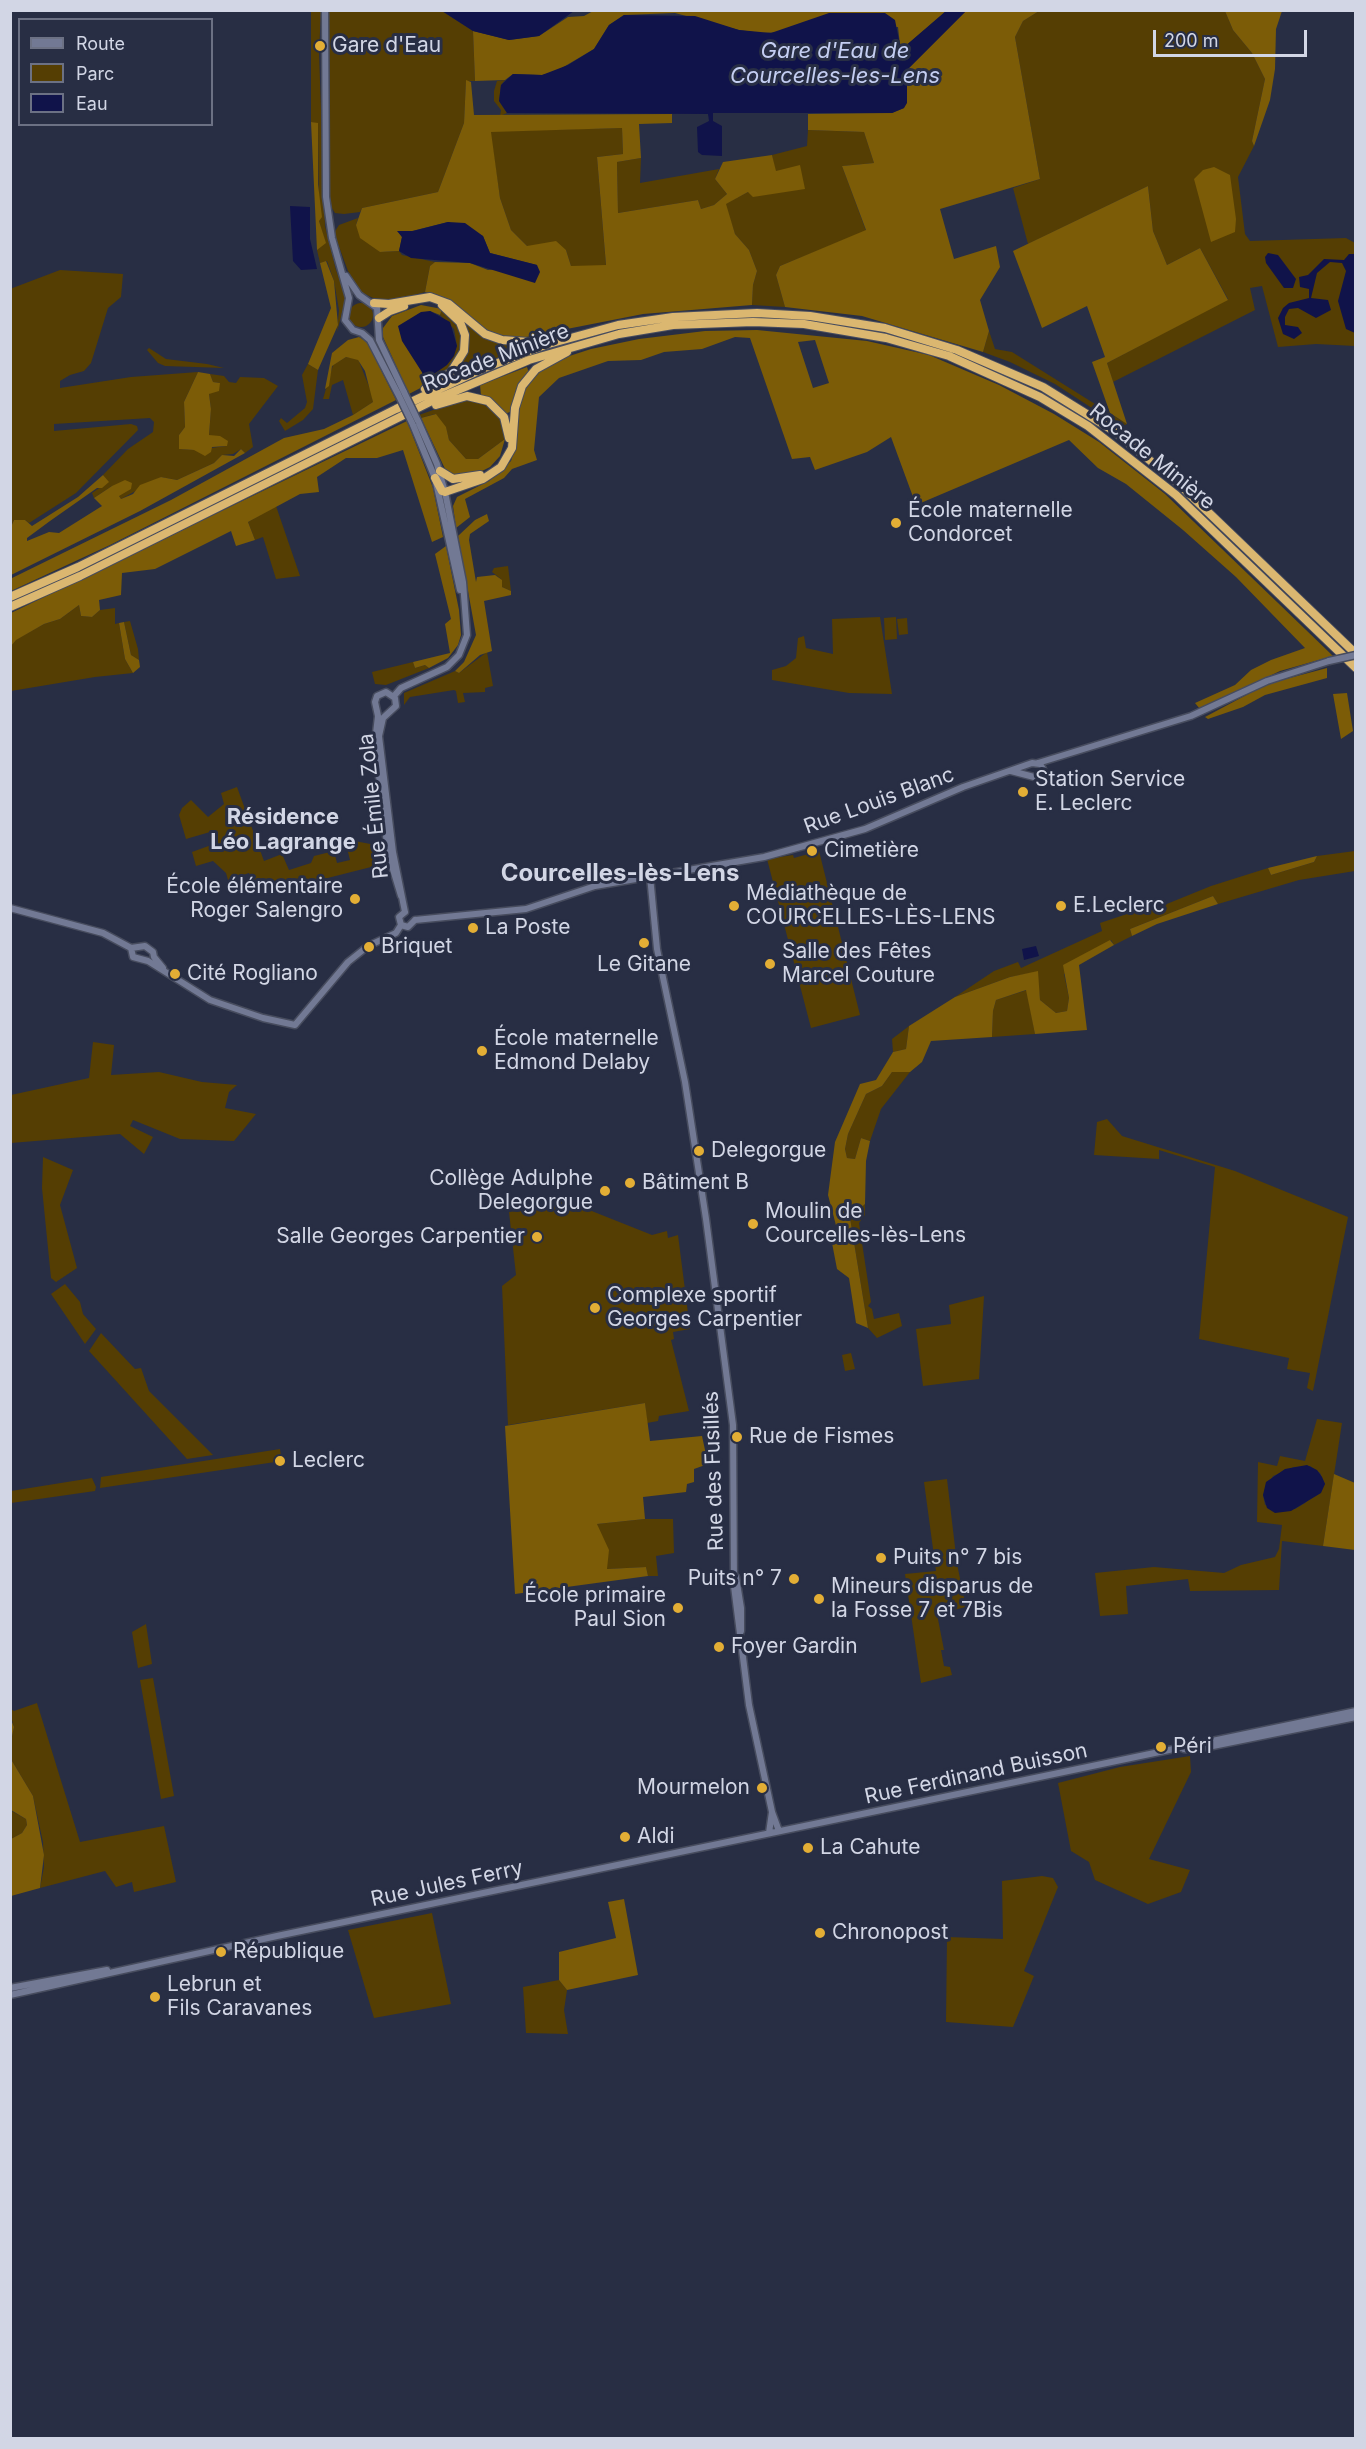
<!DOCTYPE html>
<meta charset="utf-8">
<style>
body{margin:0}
#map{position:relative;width:1366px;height:2449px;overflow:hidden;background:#282e44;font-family:Inter,sans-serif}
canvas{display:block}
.frame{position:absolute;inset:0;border:12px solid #d2d6e5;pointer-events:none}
.legend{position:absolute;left:18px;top:18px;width:195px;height:108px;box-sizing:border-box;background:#282e44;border:2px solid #6c7184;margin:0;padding:8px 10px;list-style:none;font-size:18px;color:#d2d6e5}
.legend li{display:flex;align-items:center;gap:12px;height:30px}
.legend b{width:30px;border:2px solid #6c7184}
.scale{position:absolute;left:1153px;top:30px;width:154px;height:27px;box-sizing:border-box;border:3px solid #d2d6e5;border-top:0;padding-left:8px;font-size:18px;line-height:21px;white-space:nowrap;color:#d2d6e5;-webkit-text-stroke:4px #282e44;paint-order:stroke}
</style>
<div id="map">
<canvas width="1366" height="2449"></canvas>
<div class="frame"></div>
<ul class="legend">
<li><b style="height:8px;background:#727994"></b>Route</li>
<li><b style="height:16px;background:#553e03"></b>Parc</li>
<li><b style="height:16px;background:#10134a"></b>Eau</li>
</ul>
<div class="scale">200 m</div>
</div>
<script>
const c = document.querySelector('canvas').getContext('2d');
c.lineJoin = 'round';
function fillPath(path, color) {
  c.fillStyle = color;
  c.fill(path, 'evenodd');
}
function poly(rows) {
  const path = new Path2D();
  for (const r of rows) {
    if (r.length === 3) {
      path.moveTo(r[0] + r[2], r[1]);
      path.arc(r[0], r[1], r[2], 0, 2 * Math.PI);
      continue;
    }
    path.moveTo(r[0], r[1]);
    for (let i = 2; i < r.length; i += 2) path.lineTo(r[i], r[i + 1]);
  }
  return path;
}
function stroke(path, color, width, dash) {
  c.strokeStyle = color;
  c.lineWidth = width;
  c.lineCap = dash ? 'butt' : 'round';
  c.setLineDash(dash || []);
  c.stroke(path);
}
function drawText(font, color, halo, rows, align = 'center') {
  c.font = font + ' Inter,sans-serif';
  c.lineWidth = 6;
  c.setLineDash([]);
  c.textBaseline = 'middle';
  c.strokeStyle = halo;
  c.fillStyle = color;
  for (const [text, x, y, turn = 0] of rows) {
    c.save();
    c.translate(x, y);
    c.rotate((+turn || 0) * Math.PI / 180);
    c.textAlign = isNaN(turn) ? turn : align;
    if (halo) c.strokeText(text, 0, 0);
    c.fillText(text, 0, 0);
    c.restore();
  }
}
const green = poly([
 [311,11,321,11,319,52,325,226,336,270,346,297,337,332,339,310,334,281,327,261,320,263,317,250,325,242,319,221,318,124,311,122],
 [329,11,442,11,473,31,475,81,466,81,464,123,438,192,362,208,360,212,344,214,335,213,330,205],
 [1039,11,1225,11,1233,30,1252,53,1265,79,1252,141,1254,146,1238,177,1245,234,1250,241,1346,238,1355,243,1355,346,1316,344,1278,347,1262,286,1250,288,1255,310,1113,382,1107,363,1228,299,1200,248,1167,265,1153,231,1148,186,1028,244,1013,188,1040,179,1015,37,1023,21],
 [505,80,501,85,499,101,507,113,500,116,501,110,494,101,494,91,497,81],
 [622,128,623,154,597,157,606,266,571,266,566,250,527,246,511,230,500,198,490,131],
 [808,130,864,132,874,163,842,166,866,231,780,266,776,275,785,307,752,305,753,285,757,271,749,250,735,234,725,204,748,192,775,171,772,155,807,146],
 [641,158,640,183,719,169,715,179,727,194,714,205,701,209,698,200,618,213,617,162],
 [358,218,356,225,380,252,399,251,402,255,435,262,430,266,425,292,393,301,379,301,361,292,348,271,334,233,339,225],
 [60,270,123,274,121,297,108,308,91,363,84,371,70,375,60,381,60,388,131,377,198,372,184,402,185,427,179,435,180,449,194,450,227,446,209,435,211,409,209,394,220,383,213,382,210,374,224,376,229,382,236,383,240,377,264,378,278,386,249,424,253,447,245,453,241,449,233,454,222,455,214,463,177,480,161,477,121,499,112,486,94,498,92,493,108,482,103,475,128,449,153,432,154,422,150,418,54,424,54,431,131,424,137,426,138,430,76,493,29,523,25,520,14,520,11,527,10,289],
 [361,315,12],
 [442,309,460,330,461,350,450,369,428,384,425,377,429,377,457,346,454,329,440,315],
 [462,320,494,341,517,346,518,349,453,376,463,362,468,348,467,333],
 [989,331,995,349,1012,352,1127,424,1121,427,1055,384,1010,362,983,352],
 [149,348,166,359,207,364,224,368,165,366,158,363,147,350],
 [346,357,358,359,372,394,373,402,353,415,343,380,332,385,329,399,323,399,333,365],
 [308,364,318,370,313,409,303,420,285,431,279,421,281,418,287,423,305,408,307,402,302,375],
 [476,400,497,413,505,429,505,439,478,459,466,459,449,440,446,428,435,414,421,418,419,415,459,401],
 [276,506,300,576,276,579,263,537,255,540,248,522],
 [508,566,511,591,502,587,501,579,492,572,494,568],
 [79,605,81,616,92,617,100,610,115,608,115,624,119,623,125,659,133,673,95,677,11,691,11,646,15,640,44,624,60,619],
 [880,617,892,694,849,693,772,680,772,670,786,666,796,658,798,638,804,636,806,648,833,654,832,619],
 [896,617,897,639,885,640,884,618],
 [907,618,908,634,899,635,897,619],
 [130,621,138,649,139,660,131,655,124,622],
 [487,652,493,686,485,688,485,692,463,693,465,702,458,703,456,691,454,690,410,697,404,705,404,693,455,671,459,673],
 [413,662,415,668,425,665,429,668,386,685,375,684,372,672],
 [237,787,264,861,282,854,289,870,311,863,314,856,334,851,337,863,350,860,347,848,342,849,341,842,344,839,381,846,383,852,372,855,373,860,378,859,379,865,300,885,301,890,289,893,285,887,258,893,249,873,228,880,226,873,213,861,196,866,192,852,214,844,210,832,186,839,179,815,182,808,191,800,208,817,224,804,221,793],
 [819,851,860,1015,811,1028,767,859,793,855,794,858],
 [1355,851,1355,871,1299,880,1218,904,1213,896,1130,929,1132,936,1114,945,1111,940,1064,974,1069,998,1067,1011,1056,1013,1040,1000,1037,972,1010,977,955,997,994,971,1018,962,1021,968,1102,931,1100,923,1145,908,1147,912,1211,886,1268,868,1271,875,1314,862,1317,856],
 [1027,990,1035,1034,992,1037,993,1011,996,1000],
 [909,1026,906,1049,893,1052,892,1039],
 [93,1042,114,1045,111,1075,159,1072,202,1082,237,1085,229,1092,225,1108,256,1114,234,1141,180,1139,133,1120,130,1126,153,1137,144,1154,120,1134,11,1143,11,1095,89,1078],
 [892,1072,910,1072,881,1109,870,1141,861,1138,855,1159,847,1158,845,1149,848,1134,866,1094,882,1086],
 [1107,1119,1122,1136,1235,1171,1348,1217,1313,1391,1307,1388,1310,1373,1287,1369,1289,1358,1199,1339,1215,1167,1159,1150,1159,1159,1094,1155,1097,1122],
 [43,1157,73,1170,60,1205,77,1268,56,1282,51,1278,42,1188],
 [549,1194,652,1235,667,1231,668,1238,678,1235,690,1329,673,1332,674,1339,671,1340,689,1411,659,1416,658,1421,647,1423,645,1403,508,1425,502,1286,516,1275,509,1212,553,1208],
 [865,1204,865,1215,859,1223,871,1302,868,1306,872,1309,874,1319,899,1313,902,1326,877,1338,868,1328,850,1218],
 [65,1284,80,1302,83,1314,96,1329,85,1344,51,1294],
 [984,1296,979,1379,923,1386,916,1329,951,1324,949,1305],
 [101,1333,135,1369,141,1368,149,1391,213,1455,187,1459,89,1351],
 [851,1353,855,1369,845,1371,842,1355],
 [1317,1419,1342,1423,1323,1546,1282,1541,1279,1590,1190,1591,1188,1579,1126,1586,1128,1614,1100,1616,1095,1573,1154,1567,1224,1573,1241,1565,1275,1557,1279,1549,1282,1525,1257,1522,1258,1462,1277,1466,1280,1456,1305,1461],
 [1310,1466,1320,1473,1325,1484,1305,1503,1295,1509,1265,1505,1263,1495,1273,1476,1294,1467],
 [280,1449,282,1461,100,1488,101,1477],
 [92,1478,96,1487,95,1491,11,1503,11,1491],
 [947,1479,957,1564,966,1607,937,1614,944,1650,941,1650,944,1666,950,1667,952,1675,921,1683,905,1574,936,1571,924,1482],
 [645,1519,673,1519,674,1553,656,1556,658,1576,648,1576,646,1567,607,1569,597,1524],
 [146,1624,152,1664,138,1668,132,1632],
 [153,1678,174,1796,161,1799,140,1680],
 [37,1703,80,1842,164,1826,176,1882,134,1892,132,1882,116,1887,105,1871,40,1888,44,1867,43,1842,33,1796,12,1761,11,1741,14,1727,11,1717,11,1709,14,1711],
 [1190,1756,1191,1772,1149,1859,1190,1870,1181,1892,1148,1904,1095,1880,1089,1862,1071,1851,1058,1783,1120,1767],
 [10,1810,26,1819,27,1825,22,1833,11,1839],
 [1042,1876,1053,1878,1058,1887,1024,1971,1034,1976,1013,2027,946,2022,947,1937,1003,1939,1002,1881],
 [432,1913,451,2004,374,2018,348,1930],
 [559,1980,567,1990,564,2010,568,2034,526,2033,523,1987]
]);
const forest = poly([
 [595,10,947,11,903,48,900,45,898,27,761,33,739,30,675,13,624,15,609,25,594,49,555,72,542,75,513,74,505,80,475,81,473,31,509,40,539,36,568,17,584,16],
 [966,11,1039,11,1023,21,1015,37,1040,179,940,209,954,259,996,246,1000,267,980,300,989,331,983,352,862,316,785,307,776,275,780,266,866,230,842,166,874,163,864,132,808,130,808,114,892,113,904,108,907,70],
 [1225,11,1282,11,1276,29,1275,69,1270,100,1254,146,1252,141,1265,79,1252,53,1233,30],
 [466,80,471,82,474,115,672,114,672,123,639,124,641,158,617,162,618,213,698,200,701,209,714,205,727,194,715,179,723,162,772,155,776,171,800,165,805,189,753,197,748,192,726,204,735,234,749,250,757,271,753,285,752,305,643,314,516,339,493,335,447,299,425,292,430,266,435,262,470,263,488,270,537,265,490,253,483,236,448,222,412,231,398,231,402,237,399,251,380,252,360,238,356,225,362,208,438,192,464,123],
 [622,128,623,154,597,157,606,265,571,266,566,250,556,241,527,246,511,230,500,198,491,132],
 [311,122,318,123,318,184,322,217,319,221,326,243,317,250],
 [1214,167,1230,175,1236,219,1235,232,1211,242,1194,179,1203,170],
 [1148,186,1153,231,1167,265,1200,248,1228,300,1107,363,1127,424,1110,413,1092,362,1105,357,1087,306,1042,328,1013,251],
 [326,261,334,281,338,325,318,370,308,364,331,308,320,263],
 [421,305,442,309,440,315,430,311,422,375,428,384,409,394,383,337,383,328,392,316],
 [757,330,867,341,929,355,999,385,1054,414,1099,442,1165,494,1333,656,1280,671,1200,709,1195,703,1235,685,1251,670,1271,660,1305,648,1236,577,1183,530,1126,484,1098,468,1069,440,916,505,891,437,867,452,815,470,810,457,792,459,750,338,735,337,702,349,664,352,641,360,608,361,559,378,539,397,534,450,537,460,512,469,504,478,465,499,470,517,456,528,453,506,457,497,489,481,511,461,516,444,517,403,525,387,536,372,554,361,591,349,639,339,705,331],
 [815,340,829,383,813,388,798,342],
 [359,337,367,342,396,400,110,545,11,591,10,579,171,500,284,438,324,429,353,415,373,402,365,371,358,360,346,357,332,366,329,386,325,389,332,353,348,340],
 [527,367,529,373,516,390,512,411,505,414,496,403,481,395,480,385],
 [198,372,210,374,213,382,220,383,219,391,209,394,211,409,209,435,220,436,228,441,227,446,212,447,211,452,205,456,194,450,179,449,179,435,185,427,184,402],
 [436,414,446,427,449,440,466,459,478,459,505,439,500,456,490,467,476,474,452,476,447,473,421,418],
 [407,421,433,488,443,537,432,542,403,450,377,458,346,458,317,477,319,492,300,494,248,522,255,540,236,546,231,531,155,569,122,573,121,595,99,600,100,610,92,617,81,616,79,605,60,619,44,624,16,640,11,646,11,613],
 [241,449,245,453,140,511,11,575,11,527,14,520,25,520,32,526,78,497,103,475,109,482,102,488,97,488,50,521,27,538,27,541,49,532,59,533,102,506,94,498,112,486,125,480,132,483,131,489,119,496,121,499,133,494,140,485,161,477,177,480,214,463,222,455,234,456],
 [487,514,489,521,470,534,469,540,476,582,477,577,495,575,502,580,502,587,511,591,511,595,484,601,492,651,480,655,459,673,455,671,464,662,476,635,458,536,475,520],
 [446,546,459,610,461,635,458,645,448,658,429,668,425,665,415,668,413,662,450,653,445,624,451,619,435,554],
 [124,622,131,655,139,660,140,667,133,673,125,659,119,623],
 [1327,668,1327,678,1265,695,1243,707,1208,719,1205,717,1267,684],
 [1347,693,1353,731,1341,739,1333,694],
 [1317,856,1314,862,1271,875,1268,868],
 [1213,896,1218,904,1157,924,1132,936,1130,929],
 [1110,940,1114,945,1079,965,1087,1030,1035,1034,1026,990,996,1000,993,1011,992,1037,931,1041,922,1062,910,1072,892,1072,882,1086,866,1094,848,1134,845,1149,847,1158,855,1159,861,1138,870,1141,866,1161,865,1204,850,1218,868,1328,856,1323,849,1278,837,1269,832,1243,838,1233,828,1195,835,1142,860,1084,876,1080,893,1052,906,1049,909,1026,955,997,1010,977,1038,971,1040,1000,1056,1013,1067,1011,1069,998,1063,965],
 [645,1403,650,1441,702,1436,708,1464,694,1469,694,1482,687,1484,686,1492,643,1497,645,1519,597,1524,609,1550,607,1569,646,1567,648,1576,515,1594,505,1426],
 [1334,1474,1355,1483,1355,1550,1323,1546],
 [10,1717,14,1727,11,1741,12,1761,33,1796,44,1855,40,1888,11,1896,11,1839,22,1833,27,1825,26,1819,11,1810],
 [624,1899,638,1975,567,1990,559,1980,559,1952,616,1938,608,1902]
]);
const water = poly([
 [947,10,966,11,907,70,907,103,904,108,892,113,713,113,713,121,722,126,722,156,702,155,698,152,697,127,709,121,708,114,507,113,499,101,501,85,513,74,542,75,568,65,594,49,609,25,624,15,695,16,739,30,771,33,829,13,885,13,895,20,900,45,903,48],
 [442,11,574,11,539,36,509,40,473,31],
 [290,206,310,207,310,239,317,269,301,270,293,261],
 [448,222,465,223,483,236,490,253,537,265,540,272,535,283,470,263,411,258,399,251,402,237,397,231,413,231],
 [1268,253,1278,255,1296,279,1293,288,1284,288,1266,263,1265,257],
 [1349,254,1355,254,1355,333,1346,329,1338,301,1346,271,1342,263,1330,262,1317,273,1311,298,1328,300,1331,310,1316,318,1298,308,1289,309,1285,317,1285,325,1298,327,1302,333,1294,339,1283,334,1278,318,1283,308,1289,303,1309,298,1309,289,1300,287,1299,277,1308,275,1324,259,1344,260],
 [430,311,450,322,457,346,454,356,447,365,434,374,425,377,402,341,398,326,421,312],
 [1036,946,1039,956,1024,960,1022,949],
 [1307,1465,1317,1470,1322,1477,1325,1484,1321,1493,1291,1511,1275,1513,1267,1508,1263,1495,1266,1482,1285,1469]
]);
const secondary = poly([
 [325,10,326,197,332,238,349,298,345,320,353,330,362,333,370,340,398,394],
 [346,276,359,295,377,308,379,340,404,392],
 [413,425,435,478,460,590],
 [394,696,401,688,447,667,459,655,467,635,463,582,445,492,437,464,418,421],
 [1038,763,1191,716,1267,681,1329,661],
 [650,876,657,949,685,1082,706,1219,733,1425,734,1586,749,1705,772,1812,779,1831],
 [401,896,388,853,375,742,378,716,375,702,377,696,386,692,395,698,396,706,383,718,379,736,393,852,405,912],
 [10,908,103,933,131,948,145,946,153,952,154,957,163,968],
 [415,920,526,909,595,886,764,857,865,829,963,787,1032,763,1040,764,1043,769,1040,776,1034,777,1011,771],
 [401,925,408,927,415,920],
 [401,925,399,917,405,912],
 [131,948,133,957,148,961,210,1000,263,1018,295,1025,348,962,368,946,396,933,401,925],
 [736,1577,741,1608,741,1631],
 [1184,1749,1193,1750,1356,1717],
 [769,1833,772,1812],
 [10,1988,107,1970],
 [10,1995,277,1936,1356,1711]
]);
const highway = poly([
 [374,303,389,304,430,297,449,304,485,334,502,340,529,342,561,336],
 [379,318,390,311,404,306],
 [425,389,451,372,464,351,465,335,460,322,442,305],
 [436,405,467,396,488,401,504,417,509,438],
 [440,471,453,479,480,475],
 [435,478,442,491,445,492,483,479,501,467,512,448,515,408,522,386,536,369,567,352],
 [10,597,78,567,396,409,482,369,545,345,618,325,673,317,757,313,810,316,885,328,957,350,1043,387,1114,431,1181,486,1356,654],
 [10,607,80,576,434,400,529,360,619,334,673,325,753,322,804,324,886,338,949,356,1040,397,1088,426,1176,495,1356,668]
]);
const secondaryBridge = poly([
 [404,392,418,421],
 [398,394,413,425],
 [1329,661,1356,655]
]);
const markers = [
 [320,46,6,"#e3ae35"],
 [896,523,6,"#e3ae35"],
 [1023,792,6,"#e3ae35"],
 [812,851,6,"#e3ae35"],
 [355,899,6,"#e3ae35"],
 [734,906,6,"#e3ae35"],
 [1061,906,6,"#e3ae35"],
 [473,928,6,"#e3ae35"],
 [644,943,6,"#e3ae35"],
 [369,947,6,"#e3ae35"],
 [770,964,6,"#e3ae35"],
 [175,974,6,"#e3ae35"],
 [482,1051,6,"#e3ae35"],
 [699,1151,6,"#e3ae35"],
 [630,1183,6,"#e3ae35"],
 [605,1191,6,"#e3ae35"],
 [753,1224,6,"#e3ae35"],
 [537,1237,6,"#e3ae35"],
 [595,1308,6,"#e3ae35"],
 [737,1437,6,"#e3ae35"],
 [280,1461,6,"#e3ae35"],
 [881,1558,6,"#e3ae35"],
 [794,1579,6,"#e3ae35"],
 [819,1599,6,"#e3ae35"],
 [678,1608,6,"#e3ae35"],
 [719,1647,6,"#e3ae35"],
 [1161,1747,6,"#e3ae35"],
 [762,1788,6,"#e3ae35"],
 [625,1837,6,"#e3ae35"],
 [808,1848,6,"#e3ae35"],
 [820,1933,6,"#e3ae35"],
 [221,1952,6,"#e3ae35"],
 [155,1997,6,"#e3ae35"]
];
const poiNames = [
 ["Gare d'Eau",332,46],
 ["École maternelle",908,511],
 ["Condorcet",908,535],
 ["Station Service",1035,780],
 ["E. Leclerc",1035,804],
 ["Cimetière",824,851],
 ["École élémentaire",343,887,"right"],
 ["Roger Salengro",343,911,"right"],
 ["Médiathèque de",746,894],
 ["COURCELLES-LÈS-LENS",746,918],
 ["E.Leclerc",1073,906],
 ["La Poste",485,928],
 ["Briquet",381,947],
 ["Salle des Fêtes",782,952],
 ["Marcel Couture",782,976],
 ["Le Gitane",644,965,"center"],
 ["Cité Rogliano",187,974],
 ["École maternelle",494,1039],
 ["Edmond Delaby",494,1063],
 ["Delegorgue",711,1151],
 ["Collège Adulphe",593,1179,"right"],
 ["Delegorgue",593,1203,"right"],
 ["Bâtiment B",642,1183],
 ["Moulin de",765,1212],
 ["Courcelles-lès-Lens",765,1236],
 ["Salle Georges Carpentier",525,1237,"right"],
 ["Complexe sportif",607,1296],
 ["Georges Carpentier",607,1320],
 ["Rue de Fismes",749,1437],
 ["Leclerc",292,1461],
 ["Puits n° 7 bis",893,1558],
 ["Puits n° 7",782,1579,"right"],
 ["Mineurs disparus de",831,1587],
 ["la Fosse 7 et 7Bis",831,1611],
 ["École primaire",666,1596,"right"],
 ["Paul Sion",666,1620,"right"],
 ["Foyer Gardin",731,1647],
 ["Péri",1173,1747],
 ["Mourmelon",750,1788,"right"],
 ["Aldi",637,1837],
 ["La Cahute",820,1848],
 ["Chronopost",832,1933],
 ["République",233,1952],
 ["Lebrun et",167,1985],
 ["Fils Caravanes",167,2009]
];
const streetNames = [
 ["Rocade Minière",496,358,-21],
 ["Rocade Minière",1152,457,39],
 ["Rue Louis Blanc",879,801,-20],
 ["Rue Émile Zola",374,806,-96],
 ["Rue des Fusillés",714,1471,-92],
 ["Rue Ferdinand Buisson",976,1774,-12],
 ["Rue Jules Ferry",447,1884,-12]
];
const waterNames = [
 ["Gare d'Eau de",835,51],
 ["Courcelles-les-Lens",835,76]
];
const neighbourhoodNames = [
 ["Résidence",283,817],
 ["Léo Lagrange",283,842]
];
const quarterNames = [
 ["Courcelles-lès-Lens",620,874]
];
fillPath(green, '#553e03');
fillPath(forest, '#7c5c07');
fillPath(water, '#10134a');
stroke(secondary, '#474c5e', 9);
stroke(highway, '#474c5e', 10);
stroke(secondary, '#727994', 6);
stroke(highway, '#dbb770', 8);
stroke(secondaryBridge, '#474c5e', 9, []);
stroke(secondaryBridge, '#727994', 6);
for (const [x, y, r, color] of markers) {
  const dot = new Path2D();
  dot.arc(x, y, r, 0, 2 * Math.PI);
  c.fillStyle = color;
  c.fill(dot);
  stroke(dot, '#282e44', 2);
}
drawText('21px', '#d2d6e5', '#282e44', poiNames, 'left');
drawText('21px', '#d2d6e5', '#282e44', streetNames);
drawText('italic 22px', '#c4cef2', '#282e44', waterNames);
drawText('bold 22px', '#d2d6e5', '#282e44', neighbourhoodNames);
drawText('bold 24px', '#d2d6e5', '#282e44', quarterNames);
</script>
